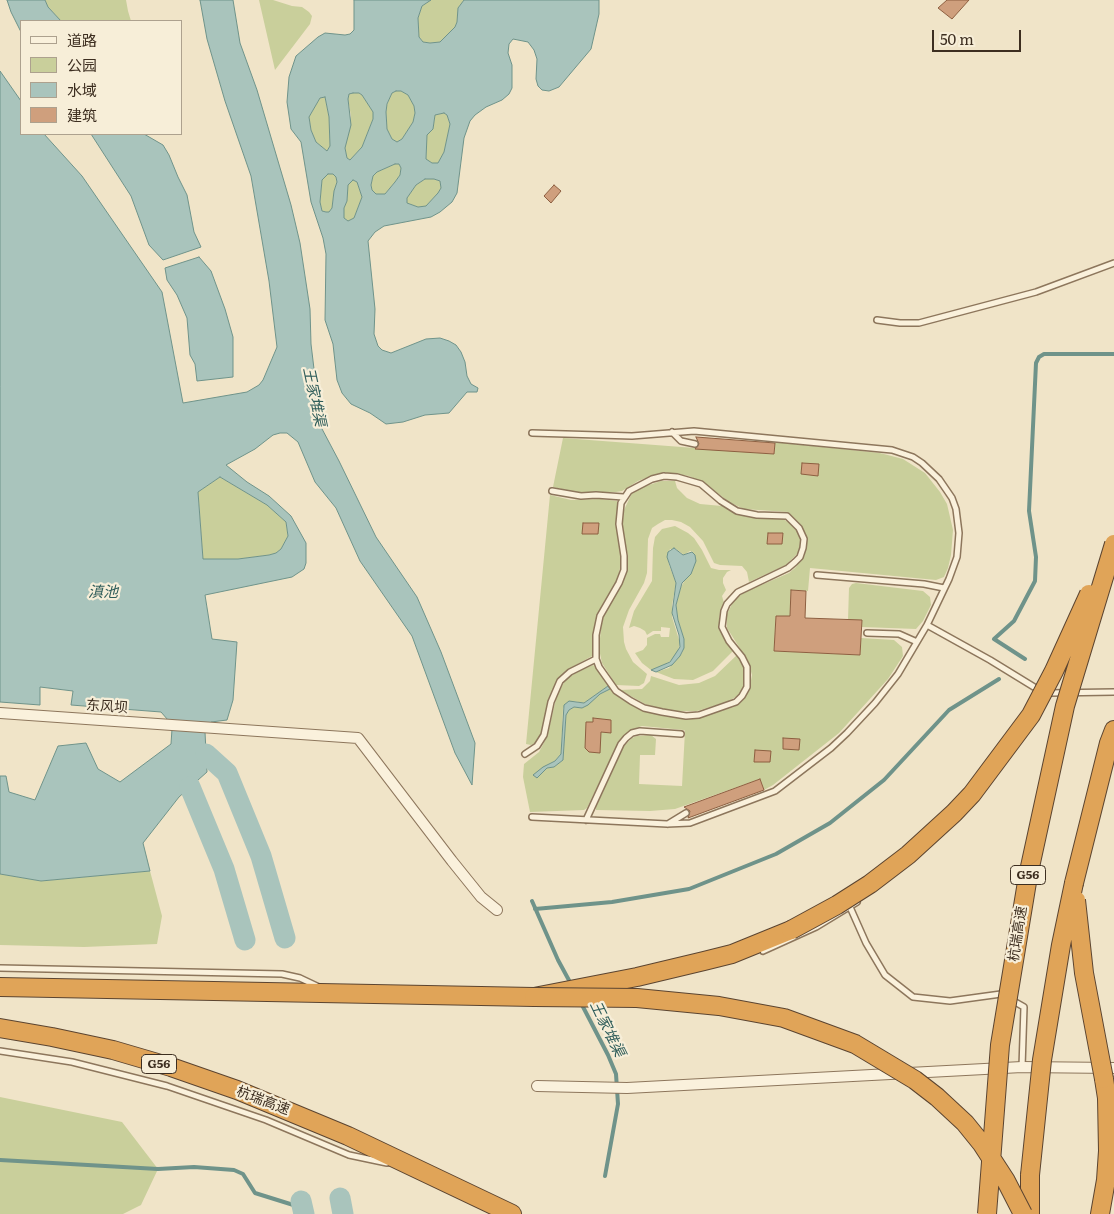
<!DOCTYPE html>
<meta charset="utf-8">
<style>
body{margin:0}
#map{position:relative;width:1114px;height:1214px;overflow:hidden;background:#f0e4c8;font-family:Literata,"Noto Sans SC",serif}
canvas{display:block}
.legend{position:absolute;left:20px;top:20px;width:162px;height:115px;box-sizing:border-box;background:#f7eed8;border:1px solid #ada18e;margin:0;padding:6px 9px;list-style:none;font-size:15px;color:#3d2e20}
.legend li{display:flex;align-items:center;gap:10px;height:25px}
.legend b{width:25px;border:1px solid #ada18e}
.scale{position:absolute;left:932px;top:30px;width:89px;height:22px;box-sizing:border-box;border:2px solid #3d2e20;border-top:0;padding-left:6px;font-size:15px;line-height:18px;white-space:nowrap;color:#3d2e20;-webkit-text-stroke:4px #f7eed8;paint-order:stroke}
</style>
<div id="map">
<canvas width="1114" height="1214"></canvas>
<ul class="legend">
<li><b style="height:6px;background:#faf1dc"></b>道路</li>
<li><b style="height:14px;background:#c9cf9b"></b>公园</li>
<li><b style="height:14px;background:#a9c4bc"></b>水域</li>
<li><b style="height:14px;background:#cf9f7d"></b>建筑</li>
</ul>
<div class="scale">50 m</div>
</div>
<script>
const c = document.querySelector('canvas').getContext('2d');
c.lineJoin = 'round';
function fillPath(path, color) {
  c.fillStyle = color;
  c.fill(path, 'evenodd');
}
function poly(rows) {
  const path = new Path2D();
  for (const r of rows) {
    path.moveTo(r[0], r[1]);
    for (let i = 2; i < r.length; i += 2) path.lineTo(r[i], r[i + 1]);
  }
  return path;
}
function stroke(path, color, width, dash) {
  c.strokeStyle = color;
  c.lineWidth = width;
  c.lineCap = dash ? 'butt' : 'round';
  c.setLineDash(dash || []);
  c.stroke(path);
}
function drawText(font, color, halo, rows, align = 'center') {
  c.font = font + ' Literata,"Noto Sans SC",serif';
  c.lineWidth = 4.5;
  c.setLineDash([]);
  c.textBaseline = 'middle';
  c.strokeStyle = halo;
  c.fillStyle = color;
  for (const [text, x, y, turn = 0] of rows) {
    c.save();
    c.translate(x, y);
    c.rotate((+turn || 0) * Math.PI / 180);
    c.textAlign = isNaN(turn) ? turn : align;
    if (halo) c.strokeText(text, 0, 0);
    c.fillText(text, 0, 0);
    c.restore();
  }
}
const green = poly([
 [45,0,126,0,128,11,131,21,61,21,48,7],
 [259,0,273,0,292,6,302,7,309,12,312,16,310,24,275,70],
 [431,0,464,0,458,8,457,22,455,27,440,42,430,43,423,42,419,37,418,18,422,6],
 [396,91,401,91,408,95,414,106,415,113,413,122,402,139,397,142,392,139,387,129,386,112,387,105,392,93],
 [353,93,359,93,362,95,373,112,373,119,362,147,350,160,347,158,345,148,351,116,348,99,349,94],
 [325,97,329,117,330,146,327,151,316,142,311,130,309,117,320,98],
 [444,113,447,115,450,124,444,152,438,163,432,163,426,160,427,135,433,129,435,115],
 [395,164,399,164,401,168,400,175,395,182,385,194,376,194,372,190,371,185,373,176,377,172],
 [328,174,333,174,336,177,337,182,334,191,332,208,329,212,326,212,322,211,320,202,322,180],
 [425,179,434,179,440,181,441,188,438,193,426,206,418,207,407,203,407,198,416,185],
 [353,180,357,182,362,197,354,218,348,221,344,218,344,208,347,201,348,185],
 [563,438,774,454,775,442,880,453,903,459,925,473,940,492,947,504,953,530,951,555,948,568,944,577,936,580,810,568,808,591,791,590,790,616,776,616,774,651,860,655,861,638,894,640,902,647,903,656,888,679,839,733,773,785,764,790,760,779,675,809,650,811,596,810,596,807,624,746,632,738,637,736,651,735,656,739,655,755,640,755,639,784,682,786,685,731,684,730,642,726,631,730,619,741,587,808,584,810,530,812,523,777,524,764,539,752,547,737,557,695,566,679,579,671,593,665,597,668,608,686,584,703,573,701,563,708,561,754,555,761,547,765,536,778,547,768,554,767,563,760,566,715,569,710,574,707,582,708,600,694,610,689,620,698,636,707,663,716,697,718,734,707,740,703,749,691,752,675,748,661,727,628,727,614,733,602,743,593,789,573,795,568,804,557,807,542,801,525,788,512,744,509,729,502,706,484,689,476,669,473,656,474,638,481,622,491,616,492,575,492,553,487],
 [220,477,267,505,286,522,288,536,281,549,276,553,269,555,238,559,203,559,198,492],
 [661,481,675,481,677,488,687,498,700,504,722,506,730,511,747,517,783,519,793,525,797,530,801,541,800,547,798,553,786,565,749,582,747,572,742,566,720,565,714,563,703,541,690,527,681,522,672,520,665,520,658,524,652,528,648,539,647,573,644,583,629,610,623,627,624,642,626,649,633,662,647,674,644,683,639,686,616,685,602,663,599,649,601,628,604,615,625,578,627,571,628,556,622,530,624,510,632,493,646,486],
 [550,495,571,500,601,499,617,501,617,532,622,560,617,581,605,600,596,618,592,656,567,670,557,680,549,698,541,734,535,743,531,745,526,744],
 [675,526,688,533,694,538,702,550,711,568,719,570,731,570,727,572,723,578,723,583,726,590,722,596,724,603,720,612,719,624,723,636,733,651,713,671,693,680,674,679,656,672,669,668,682,653,684,639,678,620,676,605,681,587,685,580,693,552,690,551,684,555,676,549,670,549,668,554,669,565,676,583,672,605,672,617,680,643,678,651,673,659,666,664,651,670,642,663,635,653,643,650,647,645,647,638,655,634,660,634,661,637,669,637,670,628,661,627,661,631,653,631,647,635,645,631,640,628,634,626,629,628,634,611,652,581,653,548,655,537,662,529],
 [856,583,923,591,930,597,931,605,923,621,916,629,862,627,862,621,848,620,849,588,852,584],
 [737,655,744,668,745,682,739,695,727,702,697,711,670,711,645,704,620,690,642,689,650,681,651,676,679,685,699,683,715,676],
 [150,871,162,916,157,944,84,947,0,945,0,874,41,881],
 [0,1097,122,1122,158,1169,141,1205,123,1214,0,1214]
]);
const water = poly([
 [7,0,45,0,48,7,61,21,21,21,21,32,11,12,7,0],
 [200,0,233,0,240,43,257,90,291,205,300,243,310,309,311,344,321,427,339,461,376,537,417,597,441,652,475,743,472,785,455,753,412,636,360,561,336,508,315,482,298,442,287,433,280,433,273,435,255,449,226,465,247,482,269,496,291,516,306,543,306,563,304,569,292,577,205,595,212,639,237,642,233,700,227,720,211,722,205,732,207,772,179,797,143,843,150,871,41,881,0,874,0,776,6,776,9,792,35,800,58,746,86,743,98,769,120,782,171,744,172,729,168,720,161,712,71,705,73,691,40,687,40,705,0,702,0,71,21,101,21,134,44,134,82,176,162,292,183,403,247,392,259,385,263,380,277,347,269,281,251,176,225,101,207,39,200,0],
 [220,477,267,505,286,522,288,536,281,549,276,553,269,555,238,559,203,559,198,492,220,477],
 [354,0,431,0,422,6,418,18,419,37,423,42,430,43,440,42,455,27,457,22,458,8,464,0,599,0,599,14,591,49,559,87,549,91,542,90,538,86,536,79,537,59,534,50,528,42,513,39,509,44,508,53,512,65,512,88,509,94,502,100,486,107,475,115,470,121,464,138,457,193,452,202,440,212,431,217,384,226,375,232,368,241,375,309,374,334,378,346,382,350,391,353,426,339,440,338,449,341,456,345,461,352,465,362,467,376,471,384,478,388,477,392,467,392,449,413,425,415,403,422,386,424,370,413,351,404,342,393,337,380,333,344,325,320,326,254,323,238,311,202,301,142,291,129,287,102,289,77,296,56,318,37,325,33,345,35,350,34,354,30,354,0],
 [396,91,401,91,408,95,414,106,415,113,413,122,402,139,397,142,392,139,387,129,386,112,387,104,392,93,396,91],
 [353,93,359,93,362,95,373,112,373,119,362,147,350,160,347,158,345,148,351,125,348,99,349,94,353,93],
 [325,97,329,117,330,146,327,151,316,142,311,130,309,117,320,98,325,97],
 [444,113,447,115,450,124,444,152,438,163,432,163,426,159,427,135,433,129,435,115,444,113],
 [395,164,399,164,401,168,400,175,395,182,385,194,376,194,372,190,371,185,373,176,377,172,395,164],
 [328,174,333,174,336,177,337,182,334,191,332,208,329,212,326,212,322,211,320,202,322,180,328,174],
 [425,179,434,179,440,181,441,188,438,193,426,206,418,207,407,203,407,198,416,185,425,179],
 [353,180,357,182,362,197,354,218,348,221,344,218,344,208,347,201,348,185,353,180],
 [91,134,144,134,163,145,169,155,178,177,187,195,194,232,201,247,163,260,149,245,131,196,91,134],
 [199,257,211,271,225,309,233,337,233,377,197,381,195,364,190,355,187,318,177,295,167,280,165,268,199,257],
 [674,548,683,555,692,552,695,555,696,561,691,574,682,583,676,605,678,620,684,639,684,648,680,656,672,665,656,672,651,670,670,662,680,647,679,635,672,613,676,583,667,557,668,552,674,548],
 [608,686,610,689,600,694,588,705,582,708,574,707,569,710,566,715,563,760,554,767,547,768,537,778,533,775,543,767,555,761,561,754,564,705,569,701,584,703,608,686]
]);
const stream = poly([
 [1025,659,994,639,1014,621,1035,581,1036,557,1029,511,1036,363,1039,357,1044,354,1114,354],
 [532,901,558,960,571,984],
 [535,909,612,902,689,889,776,854,830,823,884,780,949,710,999,679],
 [581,1003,608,1055,616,1074,618,1104,605,1176],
 [0,1160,158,1169,194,1167,234,1170,243,1174,255,1193,303,1208]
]);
const river = poly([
 [206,754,227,773,261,856,285,938],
 [190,787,224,869,245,940],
 [340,1198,343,1214],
 [301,1201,304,1214]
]);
const building = poly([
 [947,0,969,0,952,19,938,8,947,0],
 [554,185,561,191,551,203,544,196,554,185],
 [696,437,775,443,774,454,695,449,699,444,696,437],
 [802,463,819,464,818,476,801,474,802,463],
 [583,523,599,523,598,534,582,534,583,523],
 [768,533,783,533,782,544,767,544,768,533],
 [791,590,806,591,805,618,862,620,860,655,774,651,776,616,790,616,791,590],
 [593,718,611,720,611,733,601,732,600,753,589,752,585,748,586,722,593,722,593,718],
 [783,738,800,739,799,750,783,749,783,738],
 [755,750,771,751,770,762,754,762,755,750],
 [760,779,764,790,688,818,690,811,684,807,760,779]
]);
const lane = poly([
 [877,320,900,323,919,323,1036,292,1114,263],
 [672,432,681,441,695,444],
 [664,476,677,477,701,484,721,501,737,511,757,515,787,516,799,528,804,539,803,548,800,557,795,562,788,568,738,592,727,604,724,611,722,627,729,641,742,657,747,667,747,687,742,696,736,702,699,715,686,716,662,712,644,708,631,701,616,691,599,667,596,659,596,635,600,616,619,583,624,570,624,556,619,524,621,503,629,491,652,479,664,476],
 [552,491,581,496,596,495,623,497],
 [817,575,924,584,944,588],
 [927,625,990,660,1034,687,1050,693,1114,692],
 [867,633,899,634,917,642],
 [525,754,537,746,544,735,551,702,560,681,570,672,596,659],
 [532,817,667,824,690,823,775,791,831,748,847,733,875,703,898,674,927,625,949,579,957,557,959,533,956,509,952,498,939,479,922,463,913,457,892,450,694,431,632,436,532,433],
 [586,820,621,744,626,738,632,733,640,731,681,734],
 [668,824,686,813],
 [850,907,866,943,885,975,913,997,950,1001,1001,994,1024,1007,1022,1067],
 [763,951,816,927,857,902],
 [0,968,282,974,300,978,319,987],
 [0,1051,72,1062,167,1086,266,1120,349,1155,387,1163]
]);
const street = poly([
 [0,713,358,738,452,861,481,897,497,910],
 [537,1086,627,1088,1022,1067,1114,1068]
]);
const highway = poly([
 [1074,883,1109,743,1114,730],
 [0,987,534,997,637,977,704,961,732,954,791,930],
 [0,1028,52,1037,113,1050,171,1067,237,1090,348,1136,512,1214],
 [1030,1214,1030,1175],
 [1100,1214,1106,1180,1108,1151,1107,1098,1104,1079]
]);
const highwayBridge = poly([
 [1076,900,1084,973,1104,1079],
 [791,930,837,905,870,884,908,855,954,813,972,794,1031,715,1054,671,1089,594],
 [534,997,637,998,719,1006,784,1018,855,1044,915,1080,937,1097,965,1123,982,1144,1006,1181,1023,1214],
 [1030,1175,1042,1060,1061,945,1074,883],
 [987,1214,1000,1045,1028,876,1065,706,1114,544]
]);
const shields = [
 [1028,875,35],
 [159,1064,35]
];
const shieldNames = [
 ["G56",1028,875],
 ["G56",159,1064]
];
const streetNames = [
 ["东风坝",107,707,4],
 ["杭瑞高速",1018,934,-81],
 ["杭瑞高速",263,1101,21]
];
const waterNames = [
 ["王家堆渠",314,397,78],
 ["滇池",103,593],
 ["王家堆渠",607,1029,64]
];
fillPath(green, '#c9cf9b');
fillPath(water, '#a9c4bc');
stroke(water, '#6f938a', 1);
stroke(stream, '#6f938a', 4);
stroke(river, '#a9c4bc', 21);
fillPath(building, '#cf9f7d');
stroke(building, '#8d5f41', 1);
stroke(lane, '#8d765c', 8);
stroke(street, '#8d765c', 12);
stroke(highway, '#5b4430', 20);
stroke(lane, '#faf1dc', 5);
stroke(street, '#faf1dc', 10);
stroke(highway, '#e0a458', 18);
stroke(highwayBridge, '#5b4430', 20, []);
stroke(highwayBridge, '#e0a458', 18);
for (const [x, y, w] of shields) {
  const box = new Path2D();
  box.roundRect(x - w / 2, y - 9.5, w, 19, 4);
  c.fillStyle = '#f7eed8';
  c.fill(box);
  stroke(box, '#3d2e20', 1);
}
drawText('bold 12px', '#3d2e20', null, shieldNames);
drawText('14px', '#3d2e20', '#f7eed8', streetNames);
drawText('italic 15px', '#2f5d5a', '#f7eed8', waterNames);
</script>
